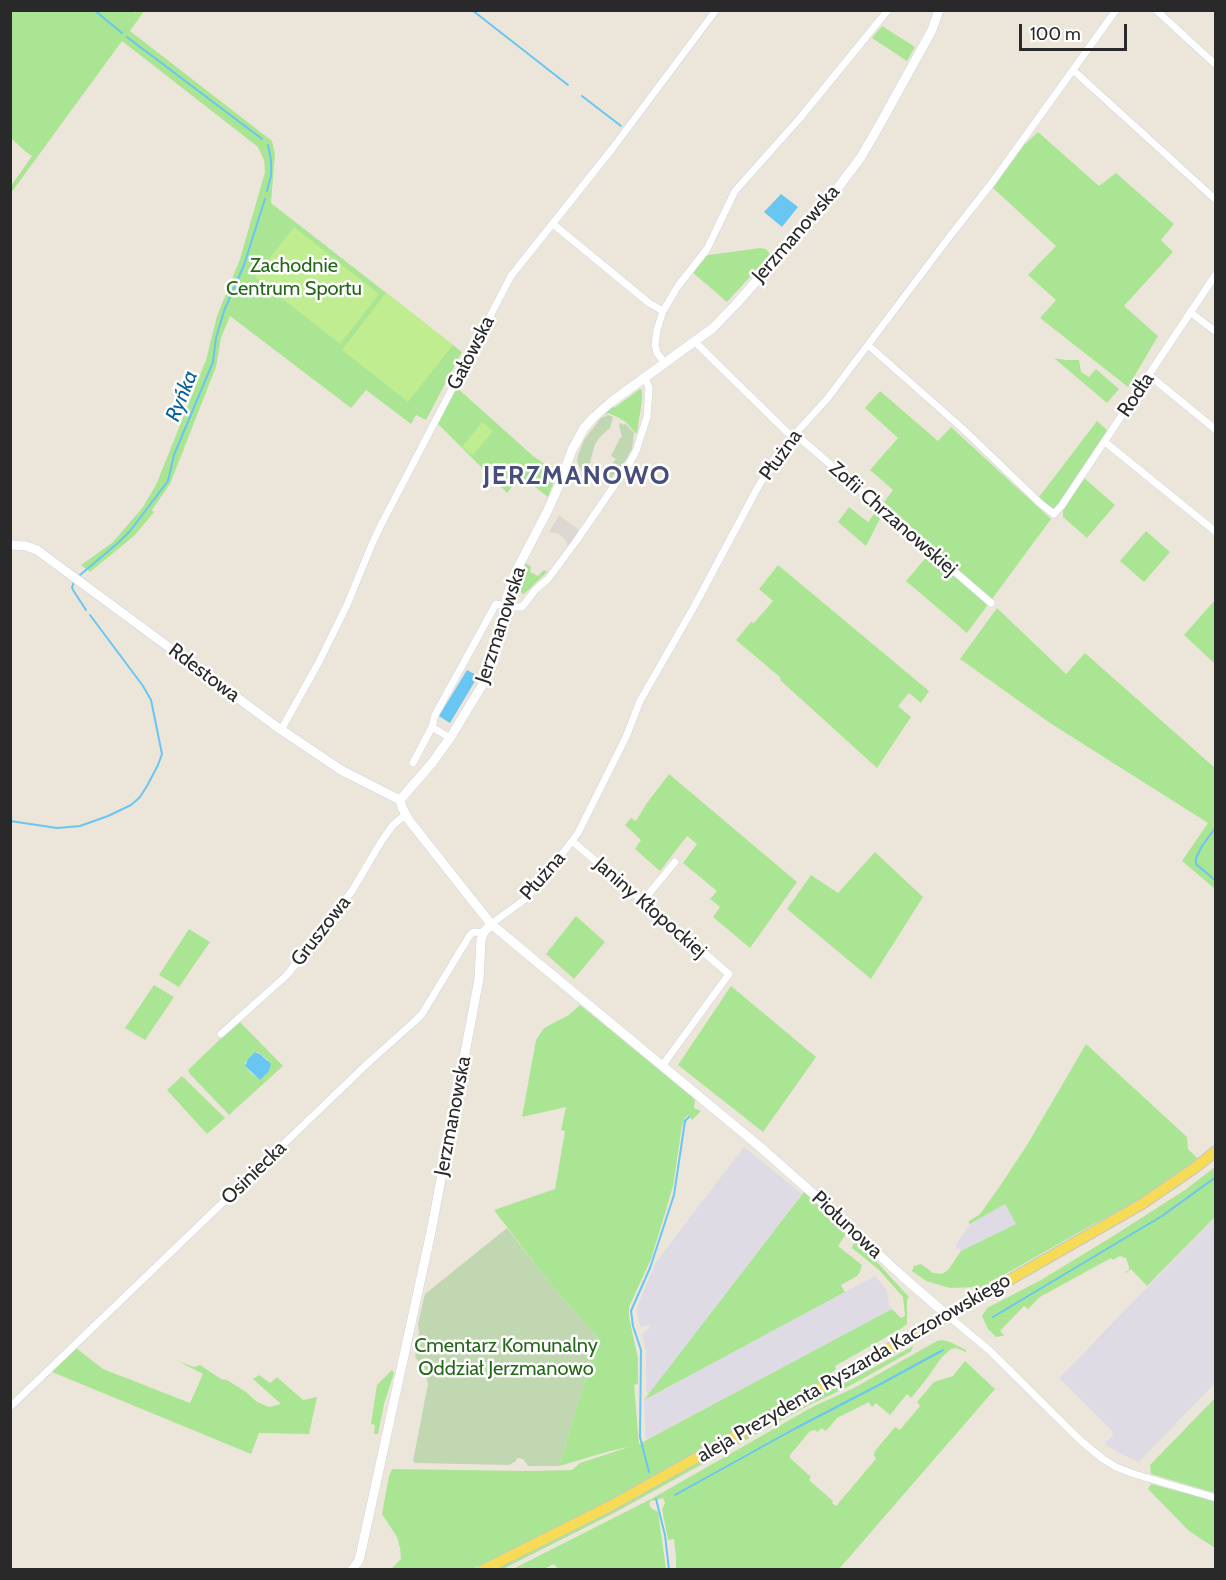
<!DOCTYPE html>
<meta charset="utf-8">
<style>
body{margin:0}
#map{position:relative;width:1226px;height:1580px;overflow:hidden;background:#ece6da;font-family:Cabin,sans-serif}
canvas{display:block}
.frame{position:absolute;inset:0;border:12px solid #292929;pointer-events:none}
.scale{position:absolute;left:1019px;top:24px;width:108px;height:27px;box-sizing:border-box;border:3px solid #292929;border-top:0;padding-left:8px;font-size:18px;line-height:21px;white-space:nowrap;color:#292929;-webkit-text-stroke:4px #fff;paint-order:stroke}
</style>
<div id="map">
<canvas width="1226" height="1580"></canvas>
<div class="frame"></div>
<div class="scale">100 m</div>
</div>
<script>
const c = document.querySelector('canvas').getContext('2d');
c.lineJoin = 'round';
function fillPath(path, color) {
  c.fillStyle = color;
  c.fill(path, 'evenodd');
}
function poly(rows) {
  const path = new Path2D();
  for (const r of rows) {
    path.moveTo(r[0], r[1]);
    for (let i = 2; i < r.length; i += 2) path.lineTo(r[i], r[i + 1]);
  }
  return path;
}
function stroke(path, color, width, dash) {
  c.strokeStyle = color;
  c.lineWidth = width;
  c.lineCap = dash ? 'butt' : 'round';
  c.setLineDash(dash || []);
  c.stroke(path);
}
function drawText(font, color, halo, rows, align = 'center') {
  c.font = font + ' Cabin,sans-serif';
  c.lineWidth = 5;
  c.setLineDash([]);
  c.textBaseline = 'middle';
  c.strokeStyle = halo;
  c.fillStyle = color;
  for (const [text, x, y, turn = 0] of rows) {
    c.save();
    c.translate(x, y);
    c.rotate((+turn || 0) * Math.PI / 180);
    c.textAlign = isNaN(turn) ? turn : align;
    if (halo) c.strokeText(text, 0, 0);
    c.fillText(text, 0, 0);
    c.restore();
  }
}
const industrial = poly([
 [744,1147,802,1194,649,1394,646,1392,646,1352,642,1334,650,1327,648,1325,640,1327,637,1311,638,1305,656,1262],
 [1005,1204,1017,1224,961,1251,955,1246,970,1224],
 [1215,1218,1215,1383,1139,1462,1131,1459,1106,1445,1105,1443,1113,1435,1112,1431,1059,1378],
 [875,1276,887,1290,889,1305,892,1309,646,1440,644,1400]
]);
const green = poly([
 [132,10,135,13,137,11,144,11,130,31,272,141,275,154,271,203,462,352,426,420,416,415,411,424,366,390,351,408,230,316,221,338,216,367,170,484,152,510,154,512,134,536,90,572,81,565,112,543,143,507,156,485,206,360,217,316,240,259,265,172,264,160,258,147,122,41,11,193,11,186,32,156,26,152,11,138,11,11],
 [882,26,915,47,907,61,872,38],
 [1038,132,1099,186,1116,173,1174,224,1161,240,1173,252,1124,306,1158,336,1128,387,1040,318,1056,300,1028,275,1056,246,993,188,1024,145],
 [760,248,766,249,770,254,768,257,727,302,692,272,704,257,709,255],
 [1054,358,1066,360,1079,360,1081,372,1089,377,1096,369,1119,389,1107,403],
 [456,387,532,455,557,473,548,497,521,476,507,493,438,424],
 [640,389,642,390,642,400,637,433,635,433,626,422,615,416,608,413,600,417,613,406,614,408],
 [880,391,938,441,951,427,1051,519,967,633,906,581,934,548,884,502,893,490,870,470,898,438,865,408],
 [1097,421,1108,431,1054,510,1039,497],
 [1083,477,1115,505,1087,538,1063,517,1063,511],
 [849,507,868,522,875,513,881,517,866,546,838,522],
 [1146,531,1170,552,1144,582,1120,561],
 [526,563,531,567,530,572,538,576,544,570,547,572,524,594,515,589],
 [778,565,929,691,921,703,909,693,898,706,911,717,877,768,780,680,781,678,736,640,751,622,754,623,773,601,759,589],
 [1215,600,1215,664,1184,635],
 [997,608,1066,674,1085,653,1215,768,1215,889,1182,861,1208,823,1050,723,960,659],
 [669,774,797,882,750,948,713,917,720,907,710,899,717,891,683,863,697,844,687,836,660,871,635,849,641,840,625,825,631,818,636,821,647,803],
 [875,852,923,897,871,979,787,909,811,875,838,893],
 [576,916,605,942,574,979,546,954],
 [189,929,210,942,179,987,159,975],
 [154,985,174,997,145,1040,125,1028],
 [731,986,816,1057,763,1132,678,1065],
 [580,1005,691,1096,695,1100,694,1108,701,1111,692,1120,688,1115,685,1118,682,1126,673,1186,666,1210,651,1259,629,1307,629,1317,638,1359,638,1384,634,1385,639,1444,892,1309,901,1318,905,1316,903,1297,879,1270,852,1248,853,1244,857,1243,865,1249,909,1297,907,1300,907,1324,899,1330,835,1366,836,1369,821,1382,621,1495,473,1569,391,1569,401,1559,400,1548,397,1537,382,1514,389,1476,392,1469,528,1471,572,1470,580,1463,629,1447,610,1451,559,1466,598,1338,549,1282,494,1210,555,1189,565,1131,561,1130,566,1107,522,1117,536,1040,544,1028,569,1015],
 [239,1021,283,1066,229,1115,190,1074,188,1070],
 [255,1052,258,1052,268,1060,260,1080,251,1073,245,1066,245,1063],
 [1086,1044,1187,1137,1188,1149,1198,1159,1136,1203,1092,1225,979,1289,977,1287,950,1288,926,1281,912,1271,914,1266,921,1264,933,1273,942,1274,948,1270,961,1251,1016,1224,1005,1204,970,1224,968,1222,980,1214,998,1189,1027,1145],
 [182,1076,225,1118,207,1134,167,1090],
 [1215,1167,1215,1217,1147,1286,1131,1269,1126,1273,1125,1272,1129,1270,1129,1267,1126,1258,1120,1256,1113,1260,1111,1258,1040,1297,1028,1309,1024,1306,1000,1331,1004,1335,1002,1336,996,1337,988,1329,982,1316,987,1308,1041,1280,1110,1238,1185,1190],
 [804,1192,845,1228,846,1234,838,1246,862,1265,860,1272,857,1276,841,1285,845,1292,644,1400],
 [942,1340,950,1342,966,1350,966,1352,956,1348,951,1349,942,1357,925,1381,911,1398,907,1394,890,1415,876,1403,872,1407,869,1402,837,1418,826,1431,821,1428,818,1432,815,1430,810,1431,790,1455,790,1458,811,1477,809,1480,833,1501,832,1503,836,1506,876,1459,874,1455,875,1451,895,1427,900,1430,920,1406,917,1402,934,1382,953,1376,965,1361,995,1389,839,1569,676,1569,676,1557,674,1539,668,1540,662,1509,665,1503,663,1498,651,1501,649,1504,651,1508,658,1512,666,1569,558,1569,554,1564,544,1569,513,1569,651,1499,814,1406,852,1389,928,1346,937,1341],
 [913,1346,912,1350,910,1352,864,1378,844,1389,809,1405,616,1512,503,1569,493,1570,819,1395,843,1384],
 [76,1348,103,1369,190,1403,203,1374,178,1361,194,1367,200,1365,221,1379,227,1380,246,1392,257,1402,269,1407,281,1404,253,1379,259,1375,270,1383,277,1377,303,1400,317,1397,309,1434,259,1433,251,1454,52,1372],
 [392,1370,394,1373,384,1404,378,1434,374,1434,375,1425,371,1424,377,1385],
 [1215,1398,1215,1493,1151,1474,1150,1465],
 [1151,1484,1215,1501,1215,1548,1189,1531,1148,1489]
]);
const cemetery = poly([
 [608,415,613,417,610,428,600,437,595,444,589,466,591,470,601,475,603,474,616,459,611,456,620,438,622,437,619,426,620,423,624,425,625,423,634,433,632,449,627,458,620,468,607,482,598,480,583,472,580,468,577,461,578,455,584,440,601,418],
 [507,1228,549,1282,598,1338,559,1466,528,1466,523,1459,517,1458,516,1461,509,1465,415,1463,413,1461,428,1384,425,1369,415,1357,419,1333,418,1324,425,1294]
]);
const pitch = poly([
 [294,227,379,294,340,344,255,277],
 [386,293,453,345,408,402,342,350],
 [482,422,493,431,473,455,462,447]
]);
const plaza = poly([
 [559,515,579,530,567,547,567,542,563,537,557,533,549,532]
]);
const water = poly([
 [781,194,798,207,782,227,764,212],
 [467,670,478,676,450,723,439,716],
 [255,1052,260,1054,271,1064,269,1071,260,1080,245,1066,248,1059]
]);
const stream = poly([
 [94,10,122,33],
 [472,10,568,85],
 [127,37,262,139],
 [582,96,621,126],
 [267,191,271,176,271,160,268,145],
 [80,575,119,542,130,531,168,481,174,455,213,362,216,338,224,311,244,265,265,199],
 [74,582,72,587,73,590,86,610],
 [10,821,57,828,69,827,80,826,108,816,131,805,140,797,147,786,158,765,162,754,151,700,143,686,90,615],
 [1216,827,1202,846,1196,858,1196,864,1216,881],
 [993,1317,1162,1216,1216,1177],
 [649,1472,640,1437,641,1350,633,1326,631,1311,650,1268,674,1195,685,1121,689,1117],
 [675,1495,796,1428,877,1386,943,1350],
 [656,1499,665,1535,669,1570]
]);
const street = poly([
 [1156,10,1216,65],
 [1073,70,1216,200],
 [553,224,649,303,663,311],
 [1190,312,1216,332],
 [695,342,792,437],
 [868,345,963,429,1041,504,1054,514,1062,505,1216,274],
 [665,363,657,353,655,345,657,330,663,311,678,286,707,249,735,191,800,118,888,10],
 [1149,375,1216,430],
 [795,434,991,603],
 [1105,442,1216,532],
 [432,727,450,738],
 [281,730,319,662,347,605,372,544,382,523,511,276,612,149,716,10],
 [413,763,432,727,435,715,496,604,508,607,522,607,536,589,548,579,577,540,629,464,636,451,647,417,649,388,645,377],
 [572,841,729,974,662,1066],
 [642,902,675,862],
 [491,924,524,900,540,883,578,833,626,737,640,701,695,605,758,487,770,467,795,434,827,399,950,236,991,184,1116,10],
 [221,1034,287,975,352,891,381,842,393,825,405,815],
 [947,1315,989,1350,1080,1440,1103,1459,1116,1467,1134,1474,1216,1498],
 [10,1407,368,1063,415,1021,422,1014,470,935,474,932,483,933]
]);
const secondary = poly([
 [10,545,26,546,37,550,277,727,341,770,400,800],
 [400,800,432,763,450,738,486,679,495,654,507,597,515,573,548,510,559,485,572,450,584,428,593,418,611,402,713,328,737,303,840,185,861,157,879,126,932,30,939,10],
 [400,800,402,807,408,819,491,924,759,1146,818,1198,902,1276,947,1315],
 [352,1570,359,1560,361,1552,431,1232,479,979,481,940,484,932,491,924]
]);
const primary = poly([
 [483,1570,614,1504,821,1388,1142,1204,1196,1167,1216,1151]
]);
const streetNames = [
 ["Jerzmanowska",796,234,-49],
 ["Gałowska",471,353,-63],
 ["Rodła",1136,395,-56],
 ["Płużna",781,455,-54],
 ["Zofii Chrzanowskiej",893,519,41],
 ["Jerzmanowska",501,625,-72],
 ["Rdestowa",204,673,37],
 ["Płużna",543,876,-49],
 ["Janiny Kłopockiej",650,908,41],
 ["Gruszowa",321,931,-52],
 ["Jerzmanowska",453,1116,-79],
 ["Osiniecka",254,1173,-44],
 ["Piołunowa",847,1225,43],
 ["aleja Prezydenta Ryszarda Kaczorowskiego",854,1368,-30]
];
const parkNames = [
 ["Zachodnie",294,266],
 ["Centrum Sportu",294,289],
 ["Cmentarz Komunalny",506,1346],
 ["Oddział Jerzmanowo",506,1369]
];
const waterNames = [
 ["Ryńka",182,396,-68]
];
const districtNames = [
 ["JERZMANOWO",577,476]
];
fillPath(industrial, '#dedbe4');
fillPath(green, '#aae594');
fillPath(cemetery, '#c1d7b1');
fillPath(pitch, '#bfed8f');
fillPath(plaza, '#dcd8d1');
fillPath(water, '#69c5f2');
stroke(stream, '#69c5f2', 2);
stroke(street, '#cfd2e3', 8);
stroke(secondary, '#cfd2e3', 10);
stroke(primary, '#c7c7c7', 12);
stroke(street, '#fff', 7);
stroke(secondary, '#fff', 9);
stroke(primary, '#f5db56', 10);
drawText('20px', '#292929', '#fff', streetNames);
drawText('20px', '#236817', '#fff', parkNames);
drawText('italic 21px', '#09609e', '#fff', waterNames);
c.letterSpacing = '1.5px';
drawText('bold 26px', '#484e7b', '#fff', districtNames);
c.letterSpacing = '0px';
</script>
